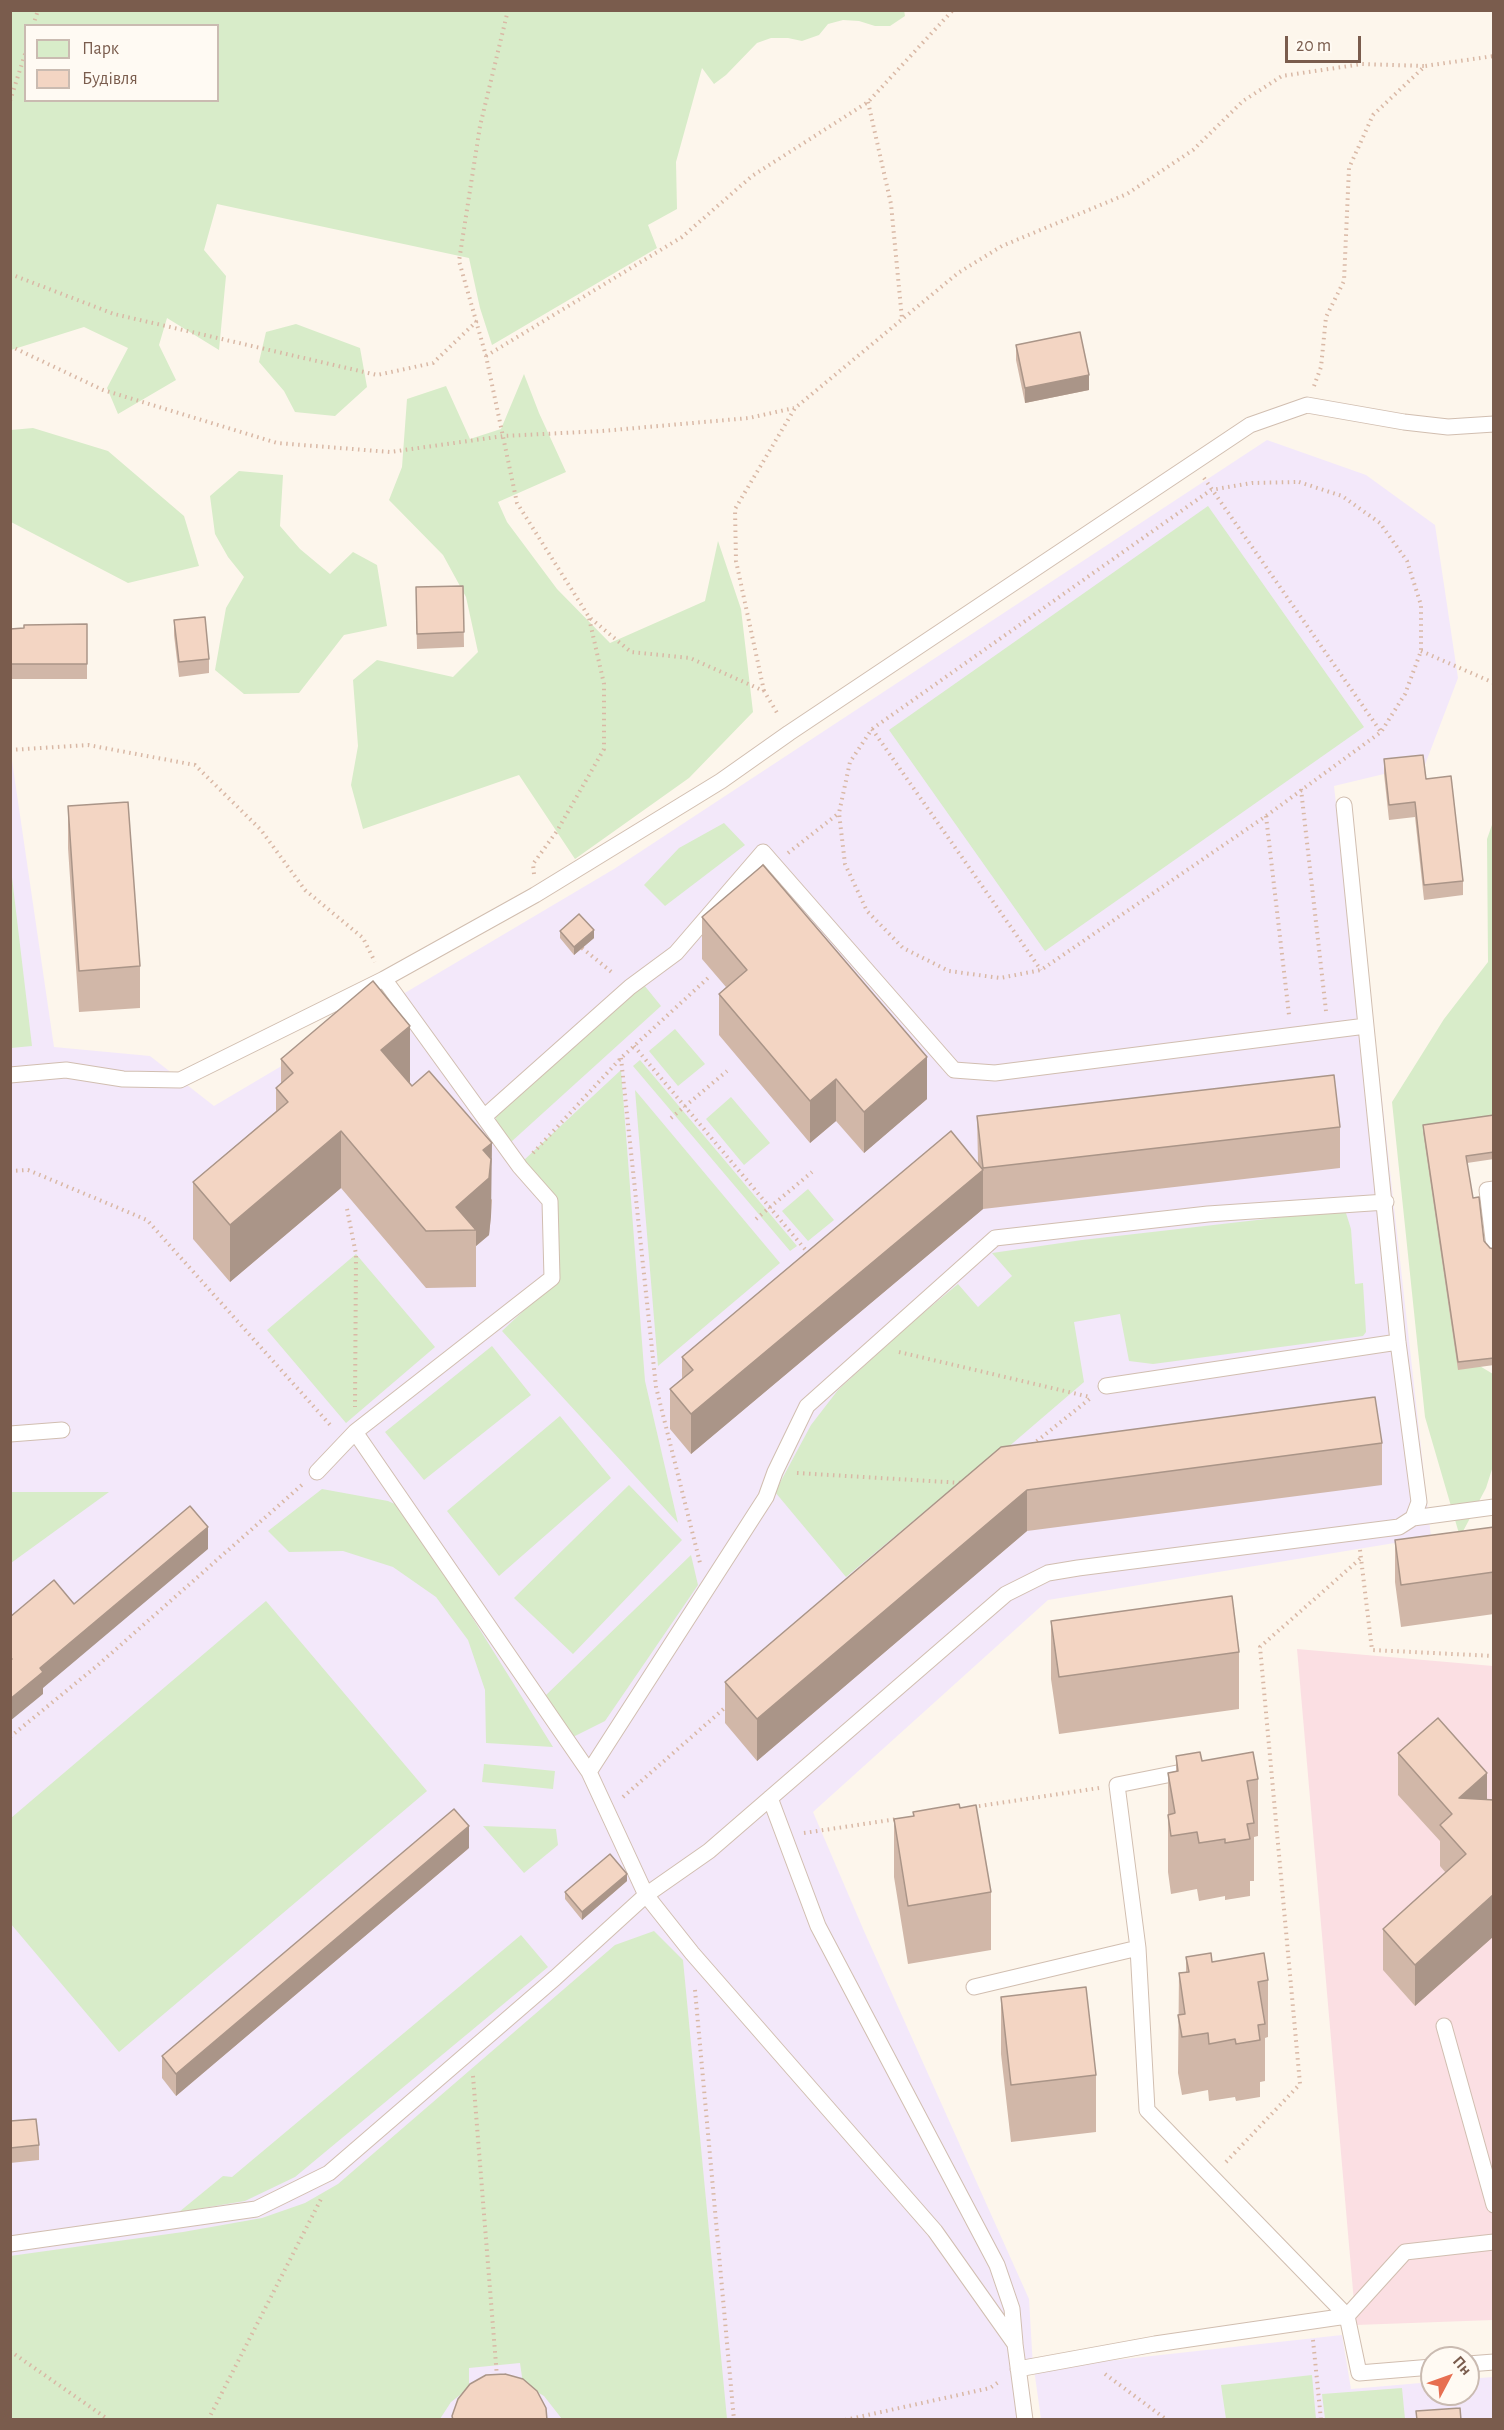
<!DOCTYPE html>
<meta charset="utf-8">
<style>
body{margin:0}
#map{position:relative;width:1504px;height:2430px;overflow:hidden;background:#fdf6ec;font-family:"Alegreya Sans",sans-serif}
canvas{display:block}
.frame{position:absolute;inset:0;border:12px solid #7a5c4d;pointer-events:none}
.legend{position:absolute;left:24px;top:24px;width:195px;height:78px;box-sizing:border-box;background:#fffaf3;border:2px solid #cabbb1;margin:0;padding:8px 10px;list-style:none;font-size:18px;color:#7a5c4d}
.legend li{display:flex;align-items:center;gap:12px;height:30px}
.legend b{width:30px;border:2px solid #cabbb1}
.north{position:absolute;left:1420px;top:2346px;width:60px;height:60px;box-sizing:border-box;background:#fffaf3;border:2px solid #cabbb1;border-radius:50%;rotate:49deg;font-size:16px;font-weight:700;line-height:24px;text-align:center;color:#7a5c4d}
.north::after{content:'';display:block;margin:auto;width:21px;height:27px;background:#e76f51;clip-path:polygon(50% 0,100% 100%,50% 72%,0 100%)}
.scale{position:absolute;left:1285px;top:36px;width:76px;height:27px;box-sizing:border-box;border:3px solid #7a5c4d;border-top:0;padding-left:8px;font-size:18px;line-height:21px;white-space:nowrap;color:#7a5c4d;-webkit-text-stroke:4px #fffaf3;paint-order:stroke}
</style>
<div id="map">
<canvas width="1504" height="2430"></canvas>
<div class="frame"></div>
<ul class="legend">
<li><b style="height:16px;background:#d8ecc9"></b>Парк</li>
<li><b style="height:16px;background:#f3d5c3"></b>Будівля</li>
</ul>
<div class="north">Пн</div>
<div class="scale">20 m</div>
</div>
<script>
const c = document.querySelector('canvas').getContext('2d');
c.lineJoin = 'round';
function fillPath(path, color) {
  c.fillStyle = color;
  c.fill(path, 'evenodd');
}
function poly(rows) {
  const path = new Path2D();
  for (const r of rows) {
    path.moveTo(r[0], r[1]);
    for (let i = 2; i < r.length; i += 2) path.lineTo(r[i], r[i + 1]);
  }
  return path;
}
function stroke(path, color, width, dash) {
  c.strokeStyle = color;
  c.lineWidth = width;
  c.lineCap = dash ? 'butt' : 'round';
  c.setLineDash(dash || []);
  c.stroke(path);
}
const education = poly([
 [1267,440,1366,475,1435,525,1458,678,1423,770,1384,774,1334,786,1356,983,1369,983,1431,1537,1048,1600,813,1812,864,1931,1029,2299,1033,2367,1015,2385,1019,2419,11,2419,10,747,54,1047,150,1056,214,1106,614,869],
 [1342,2335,1351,2389,1432,2382,1432,2394,1468,2394,1468,2379,1493,2377,1493,2419,1041,2419,1034,2369]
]);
const medical = poly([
 [1297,1649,1493,1666,1493,2320,1356,2325]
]);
const green = poly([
 [904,10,905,16,890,26,875,26,859,21,843,20,828,24,819,35,802,41,788,38,771,38,757,43,726,75,714,84,702,68,676,162,677,209,648,225,657,248,492,345,480,308,469,258,217,204,204,250,226,276,219,350,167,318,159,345,176,380,118,414,107,388,128,348,84,327,11,350,11,11],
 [26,26,218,26,218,100,26,100],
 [296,324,360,348,367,387,335,416,295,412,284,391,259,362,266,332],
 [524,374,539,413,566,472,498,502,507,522,557,589,610,643,705,601,718,541,741,609,753,712,689,778,575,859,519,775,363,829,351,785,358,746,353,680,377,660,453,677,478,652,466,597,443,555,389,500,402,467,407,399,446,386,470,439,501,429],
 [33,428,108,451,184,516,199,566,128,583,11,522,11,430],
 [239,471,283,475,280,526,300,549,330,574,353,552,377,565,387,626,344,635,299,693,244,694,215,670,226,608,244,577,228,557,215,534,210,496],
 [1208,506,1364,727,1045,951,889,730],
 [1493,822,1493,1115,1455,1123,1458,1353,1493,1374,1493,1466,1486,1488,1460,1537,1425,1417,1392,1102,1444,1019,1488,962,1487,839],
 [724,823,745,845,665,906,644,885,679,848],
 [11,869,32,1046,11,1048,10,1048],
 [644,985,661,1006,511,1142,496,1121,496,1107],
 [675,1029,705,1064,678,1086,649,1051],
 [640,1060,797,1246,790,1251,633,1066],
 [621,1070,645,1381,678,1523,502,1331,552,1284,547,1195,523,1161],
 [635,1090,780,1263,658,1366],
 [731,1097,770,1143,744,1165,706,1119],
 [808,1189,834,1220,808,1241,782,1211],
 [1336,1211,1346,1213,1351,1229,1355,1284,1363,1283,1366,1332,1363,1336,1153,1364,1129,1361,1120,1314,1074,1322,1084,1382,964,1485,960,1482,846,1577,775,1492,811,1425,838,1390,910,1324,958,1284,978,1307,1012,1276,992,1253,1082,1240],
 [356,1254,435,1347,346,1423,267,1330],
 [492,1346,531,1395,424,1480,385,1432],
 [560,1416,611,1478,499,1576,447,1511],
 [629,1485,682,1540,573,1654,514,1598],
 [322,1489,388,1501,404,1508,553,1747,486,1743,485,1690,468,1640,436,1597,393,1567,343,1551,289,1552,268,1531],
 [11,1492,109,1492,11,1563],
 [691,1555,698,1585,605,1721,573,1737,545,1696],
 [266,1601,427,1791,119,2052,11,1924,11,1818],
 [484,1764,555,1771,553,1789,482,1782],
 [483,1826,556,1829,558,1845,524,1873],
 [654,1931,683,1960,727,2419,562,2419,544,2396,523,2384,520,2363,469,2368,469,2388,451,2402,440,2419,11,2419,10,2256,183,2232,262,2218,305,2203,338,2184,615,1945],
 [521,1935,548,1967,295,2177,245,2201,179,2212,223,2176,232,2177],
 [1312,2375,1316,2419,1226,2419,1221,2385],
 [1402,2388,1405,2419,1325,2419,1322,2394]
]);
const path = poly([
 [508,10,480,126,459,261,486,356,517,503,589,617,631,652,690,658,764,691,779,716],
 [33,26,38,10],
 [10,101,26,51],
 [868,102,891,204,902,319],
 [10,274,114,314,377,375,433,363,477,321],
 [10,346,103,390,277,443,390,452,504,436,602,431,749,418,794,408],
 [486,356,682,237,752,176,868,102,953,10],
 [1314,386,1321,367,1326,317,1344,281,1349,168,1373,115,1425,66,1494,56],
 [1204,478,1381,732],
 [1299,482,1342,496,1380,523,1407,561,1421,605,1421,651,1405,694,1381,732,1266,816,1041,970,1000,978,949,971,903,948,867,911,845,864,839,813,850,762,872,729,1211,490,1252,483,1299,482],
 [1421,651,1494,683],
 [764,691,736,561,735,509,795,408,958,273,1002,246,1127,194,1193,150,1243,101,1282,76,1362,64,1425,66],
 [872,729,1041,970],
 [10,750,88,745,195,765,261,830,305,890,363,938,375,962],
 [1301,789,1326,1011],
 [1266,816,1289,1015],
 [788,853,839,813],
 [534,874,533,864,557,831,604,749,604,684,589,618],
 [582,948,614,974],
 [634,1046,809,1254],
 [621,1058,656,1387,700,1563],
 [671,1118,727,1071],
 [533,1153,621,1058,708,978],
 [10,1171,28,1170,147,1220,332,1427],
 [347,1209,356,1254,355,1407],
 [756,1219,812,1172],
 [899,1352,1090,1397],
 [1032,1445,1092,1397],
 [797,1473,963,1483],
 [1360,1550,1372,1650,1494,1656],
 [10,1737,98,1665,303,1484],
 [623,1797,728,1705],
 [973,1807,1099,1788],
 [804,1833,897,1819],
 [695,1990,734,2420],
 [473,2076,497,2377],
 [1226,2162,1300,2084,1260,1647,1361,1558],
 [1313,2340,1321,2420],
 [10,2351,109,2420],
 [1105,2374,1167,2420],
 [208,2420,321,2199],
 [845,2420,990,2388,1000,2381]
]);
const service = poly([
 [1344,805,1366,1026],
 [384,979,520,1167,550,1201,552,1278,355,1432,589,1772],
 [10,1075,66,1070,123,1079,180,1080,384,979,535,895,721,781,789,733,1250,425,1307,405,1404,422,1448,427,1494,424],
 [1494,1189,1487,1190,1494,1247],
 [1106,1386,1398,1342],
 [10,1434,62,1430],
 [317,1472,355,1432],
 [1413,1518,1494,1507],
 [1187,1771,1117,1785,1138,1948,1147,2110,1347,2316,1359,2373,1432,2367],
 [770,1798,818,1926,997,2265,1012,2309,1015,2343],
 [974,1987,1138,1948],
 [1444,2026,1494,2205],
 [10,2244,256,2209,329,2173,555,1978,646,1895,709,1851,1006,1594,1048,1573,1078,1568,1399,1527,1413,1518,1419,1502,1398,1342,1366,1026,995,1073,954,1070,763,852,676,953,630,987,484,1117],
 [1468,2364,1494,2362],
 [1018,2369,1155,2344,1347,2316,1405,2252,1494,2242],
 [1025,2420,1015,2344,935,2231,692,1953,646,1895,589,1772,766,1497,775,1472,807,1406,995,1238,1208,1214,1386,1202]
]);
const wall = poly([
 [1016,345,1089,390,1025,403,1016,360],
 [463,586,464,647,417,649,416,602],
 [174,620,209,659,209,673,179,677,174,635],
 [87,624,87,679,10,679,10,629],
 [1384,759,1426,779,1463,881,1463,895,1424,900,1415,817,1389,820,1384,774],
 [68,806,140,966,140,1008,79,1012,68,848],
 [702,917,927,1099,864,1153,836,1121,810,1143,719,1035,719,994,726,987,702,959],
 [560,931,594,938,574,955,560,938],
 [281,1059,410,1083,409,1083,492,1200,491,1216,489,1235,476,1246,476,1287,426,1288,341,1188,230,1282,193,1239,193,1182,276,1111,276,1088,281,1083],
 [1494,1115,1494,1159,1467,1163,1473,1198,1484,1241,1490,1248,1494,1249,1494,1365,1458,1370,1423,1132,1423,1125],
 [977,1116,1340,1127,1340,1168,983,1209,691,1454,670,1429,670,1389,682,1379,682,1357,978,1163],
 [1382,1443,1382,1485,1027,1531,757,1761,725,1723,725,1682,1001,1447],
 [1494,1527,1494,1614,1401,1627,1395,1582,1395,1540],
 [1051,1621,1239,1652,1239,1709,1059,1734,1051,1679],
 [1398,1753,1487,1799,1494,1800,1494,1936,1415,2006,1383,1970,1383,1929,1446,1873,1440,1866,1440,1841,1398,1795],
 [1176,1756,1202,1761,1258,1779,1258,1836,1254,1837,1254,1881,1250,1881,1250,1896,1225,1900,1225,1896,1199,1901,1197,1889,1171,1894,1168,1872,1168,1773,1176,1771],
 [960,1808,991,1892,991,1950,908,1964,894,1877,894,1819,913,1816,913,1812],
 [469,1848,176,2096,162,2078,162,2056],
 [627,1881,582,1920,565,1899,565,1892],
 [1186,1957,1212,1962,1268,1980,1268,2037,1265,2038,1265,2081,1260,2082,1260,2097,1236,2101,1235,2097,1209,2101,1208,2090,1182,2095,1178,2073,1179,1973,1186,1972],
 [1001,1997,1096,2075,1096,2132,1011,2142,1001,2054],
 [10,2121,39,2145,39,2160,10,2163]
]);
const shadedWall = poly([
 [1089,375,1089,390,1025,403,1025,388],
 [594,930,594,938,574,955,574,947],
 [410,1026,410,1083,381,1107,381,1050],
 [927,1057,927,1099,864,1153,864,1112],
 [836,1079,836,1121,810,1143,810,1101],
 [341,1131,341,1188,230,1282,230,1225],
 [492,1143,491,1216,489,1235,476,1246,476,1230,456,1207,483,1150],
 [983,1170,983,1209,691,1454,691,1414],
 [1027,1490,1027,1531,757,1761,757,1719],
 [208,1527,208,1549,43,1688,43,1694,10,1721,10,1699,40,1668],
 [1487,1773,1487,1814,1459,1798],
 [469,1826,469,1848,176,2096,176,2074],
 [627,1874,627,1881,582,1920,582,1912],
 [1494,1894,1494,1936,1415,2006,1415,1965]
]);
const building = poly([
 [1080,332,1089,375,1025,388,1016,345,1080,332],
 [463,586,464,632,417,634,416,587,463,586],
 [205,617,209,659,179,662,174,620,205,617],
 [87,624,87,664,10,664,10,629,24,628,24,625,87,624],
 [1423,755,1426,779,1451,776,1463,881,1424,885,1415,802,1389,805,1384,759,1423,755],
 [128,802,140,966,79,971,68,806,128,802],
 [763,865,927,1057,864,1112,836,1079,810,1101,719,994,747,970,702,917,763,865],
 [579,914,594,930,574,947,560,931,579,914],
 [373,981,410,1026,381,1050,412,1086,429,1071,492,1143,483,1150,491,1159,489,1178,456,1207,476,1230,426,1231,341,1131,230,1225,193,1182,288,1102,276,1088,293,1073,281,1059,373,981],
 [1334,1075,1340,1127,983,1168,977,1116,1334,1075],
 [1494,1115,1494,1152,1466,1156,1473,1198,1479,1197,1484,1241,1490,1248,1494,1249,1494,1358,1458,1362,1423,1125,1494,1115],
 [951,1131,983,1170,691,1414,670,1389,693,1370,682,1357,951,1131],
 [1375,1397,1382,1443,1027,1490,757,1719,725,1682,1001,1447,1375,1397],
 [190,1506,208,1527,40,1668,43,1672,10,1699,10,1660,12,1659,10,1657,10,1617,54,1580,74,1604,190,1506],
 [1494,1527,1494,1572,1401,1585,1395,1540,1494,1527],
 [1232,1596,1239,1652,1059,1677,1051,1621,1232,1596],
 [1438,1718,1487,1773,1459,1798,1494,1800,1494,1894,1415,1965,1383,1929,1466,1854,1440,1825,1452,1814,1398,1753,1438,1718],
 [1200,1752,1202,1761,1253,1752,1258,1779,1247,1781,1254,1823,1247,1824,1250,1839,1225,1843,1225,1839,1199,1843,1197,1832,1171,1836,1168,1815,1175,1813,1168,1773,1178,1771,1176,1756,1200,1752],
 [959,1804,960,1808,976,1805,991,1892,908,1906,894,1819,914,1816,913,1812,959,1804],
 [454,1809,469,1826,176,2074,162,2056,454,1809],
 [610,1854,627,1874,582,1912,565,1892,610,1854],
 [1211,1953,1212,1962,1264,1953,1268,1980,1258,1982,1265,2024,1258,2025,1260,2040,1236,2044,1235,2039,1209,2044,1208,2033,1182,2037,1178,2015,1185,2014,1179,1973,1189,1972,1186,1957,1211,1953],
 [1086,1987,1096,2075,1011,2085,1001,1997,1086,1987],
 [36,2119,39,2145,10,2148,10,2121,36,2119],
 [505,2374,523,2379,537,2391,546,2408,547,2420,453,2420,452,2416,458,2399,470,2384,486,2375,505,2374],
 [1460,2408,1461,2420,1417,2420,1416,2411,1460,2408]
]);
fillPath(education, '#f3e8fa');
fillPath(medical, '#fbdfe3');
fillPath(green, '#d8ecc9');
stroke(service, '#d1beb0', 17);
stroke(path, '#d9b8a5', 4, [1.5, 4.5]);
stroke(service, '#fff', 15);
fillPath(wall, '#d1b7a8');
fillPath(shadedWall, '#aa9588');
fillPath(building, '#f3d5c3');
stroke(building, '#aa9588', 1.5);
</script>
